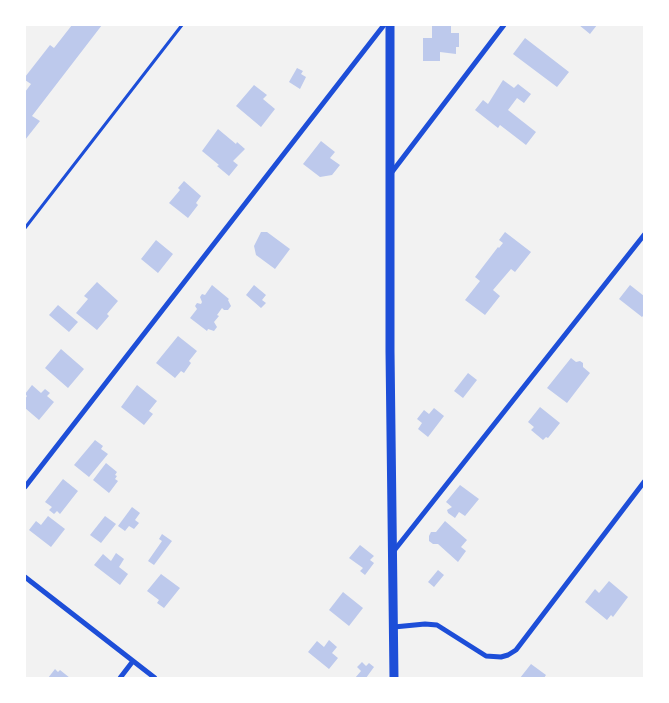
<!DOCTYPE html>
<style>
body{margin:0}
#map{position:relative;width:669px;height:703px;overflow:hidden;background:#f2f2f2;font-family:Ubuntu,sans-serif}
canvas{display:block}
.frame{position:absolute;inset:0;border:26px solid #fff;pointer-events:none}
</style>
<div id="map">
<canvas width="669" height="703"></canvas>
<div class="frame"></div>
</div>
<script>
const c = document.querySelector('canvas').getContext('2d');
c.lineJoin = 'round';
function fillPath(path, color) {
  c.fillStyle = color;
  c.fill(path, 'evenodd');
}
function poly(rows) {
  const path = new Path2D();
  for (const r of rows) {
    path.moveTo(r[0], r[1]);
    for (let i = 2; i < r.length; i += 2) path.lineTo(r[i], r[i + 1]);
  }
  return path;
}
function stroke(path, color, width, dash) {
  c.strokeStyle = color;
  c.lineWidth = width;
  c.lineCap = dash ? 'butt' : 'round';
  c.setLineDash(dash || []);
  c.stroke(path);
}
const building = poly([
 [72,25,102,25,32,116,40,121,25,140,25,92,31,84,25,80,25,77,50,45,54,48],
 [432,25,451,25,451,33,459,33,459,47,456,47,456,54,440,52,440,61,423,61,423,38,432,38],
 [579,25,597,25,590,34],
 [525,38,569,72,557,87,513,54],
 [297,68,303,71,301,74,306,77,300,89,289,82],
 [503,80,514,88,518,84,531,94,524,103,517,98,508,110,536,132,526,145,500,125,498,128,475,110,483,100,488,104],
 [254,85,267,95,263,99,275,109,261,127,236,106],
 [218,129,236,144,237,142,245,149,233,161,238,165,229,176,217,166,219,165,202,151],
 [321,141,335,152,330,158,340,165,332,175,320,177,303,164],
 [184,181,201,196,196,203,198,205,188,218,169,203,180,190,178,188],
 [261,232,267,232,290,249,275,269,256,255,254,246],
 [505,232,531,252,515,272,511,269,493,290,500,296,485,315,465,300,480,281,475,277,498,247,499,248,503,243,499,240],
 [156,240,173,254,158,273,141,259],
 [97,282,118,301,107,314,109,316,97,330,76,313,88,299,84,296],
 [212,285,229,299,228,300,231,306,228,310,224,310,222,308,217,315,219,316,214,322,217,327,214,331,208,329,207,331,190,318,197,309,195,306,197,303,201,304,202,302,200,297,202,294,205,295],
 [254,285,266,295,262,300,266,303,261,308,246,295],
 [630,285,644,296,644,315,642,317,619,299],
 [58,305,78,322,69,332,49,315],
 [178,336,197,351,189,361,191,363,184,373,181,371,175,378,156,363],
 [61,349,84,369,68,388,45,368],
 [571,358,576,362,580,361,583,363,583,367,590,373,567,403,547,388],
 [468,373,477,380,463,398,454,391],
 [32,385,41,393,45,389,50,393,47,396,54,402,39,420,25,408,25,399,27,396,25,394],
 [137,385,157,401,149,411,153,414,144,425,121,407],
 [540,407,560,423,548,438,546,437,543,440,531,430,534,427,528,422],
 [434,408,444,416,428,437,418,429,422,423,417,419,424,410,429,414],
 [95,440,103,446,101,449,108,454,89,477,74,465],
 [106,463,117,472,115,475,117,476,115,479,118,481,109,493,93,480],
 [63,479,78,491,60,514,57,511,54,514,49,510,52,507,45,502],
 [460,485,479,499,465,516,459,512,455,518,448,513,447,510,452,507,446,502],
 [132,507,140,513,135,520,139,523,134,529,129,526,125,531,118,526],
 [48,516,65,529,51,547,29,530,36,521,41,525],
 [105,516,116,524,101,543,90,535],
 [445,521,467,540,461,547,466,551,458,562,438,544,433,544,429,541,429,536,431,532,436,532],
 [162,534,172,541,154,565,148,561,162,541,159,539],
 [360,545,374,556,370,560,374,563,365,575,360,571,363,568,349,558],
 [116,553,124,559,119,567,128,574,120,585,94,565,103,554,111,561],
 [438,570,444,575,434,587,428,582],
 [161,574,180,588,164,608,157,603,159,600,147,591],
 [609,581,628,597,613,617,611,615,607,620,585,602,595,589,599,593],
 [343,592,363,608,349,626,329,610],
 [329,640,337,647,332,653,338,658,329,669,308,652,317,641,324,647],
 [362,662,366,666,369,663,374,667,366,678,355,678,361,671,357,667],
 [531,664,546,675,544,678,520,678],
 [55,669,58,672,60,670,70,678,48,678]
]);
const path = poly([
 [25,228,182,25]
]);
const minor = poly([
 [392,172,504,25],
 [25,487,384,25],
 [393,552,644,235],
 [25,577,155,678],
 [394,627,425,624,437,625,486,656,501,657,508,655,516,650,644,482],
 [120,678,133,661]
]);
const tertiary = poly([
 [390,25,390,351,394,678]
]);
fillPath(building, '#bdc9ec');
stroke(path, '#1d4ed8', 3);
stroke(minor, '#1d4ed8', 5);
stroke(tertiary, '#1d4ed8', 9);
</script>
